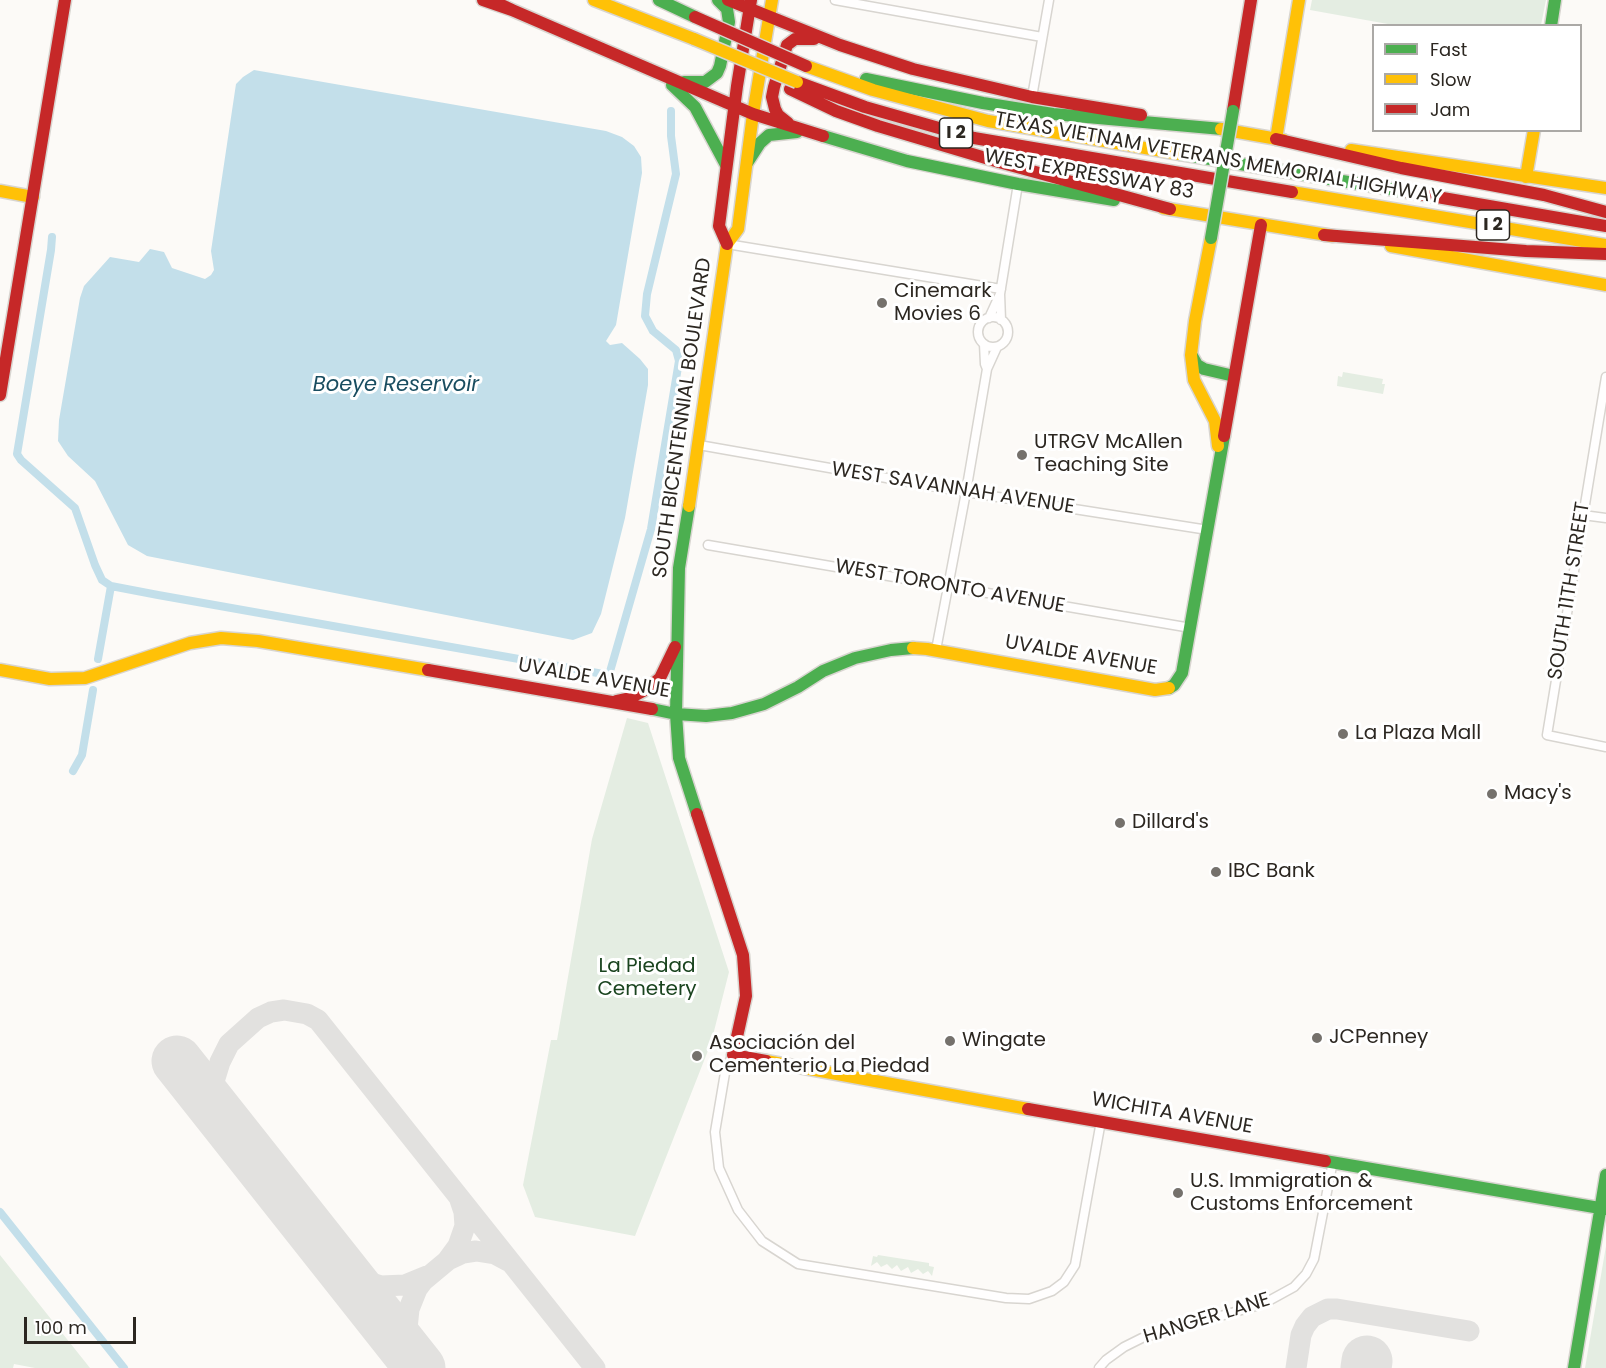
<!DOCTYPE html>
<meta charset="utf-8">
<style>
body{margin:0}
#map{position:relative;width:1606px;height:1368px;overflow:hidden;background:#fcfaf7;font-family:Poppins,sans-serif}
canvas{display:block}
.legend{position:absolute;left:1372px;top:24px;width:210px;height:108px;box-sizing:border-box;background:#fff;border:2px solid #aba9a6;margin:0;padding:8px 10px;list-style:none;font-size:18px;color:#2c2721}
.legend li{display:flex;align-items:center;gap:12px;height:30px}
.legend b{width:30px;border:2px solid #aba9a6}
.scale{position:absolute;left:24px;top:1317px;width:112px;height:27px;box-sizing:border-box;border:3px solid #2c2721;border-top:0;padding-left:8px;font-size:18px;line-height:21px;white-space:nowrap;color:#2c2721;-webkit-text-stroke:4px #fff;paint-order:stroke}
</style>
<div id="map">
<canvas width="1606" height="1368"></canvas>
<ul class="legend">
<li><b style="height:8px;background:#4caf50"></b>Fast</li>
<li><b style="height:8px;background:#ffc107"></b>Slow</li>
<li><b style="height:8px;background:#c62828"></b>Jam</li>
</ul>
<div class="scale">100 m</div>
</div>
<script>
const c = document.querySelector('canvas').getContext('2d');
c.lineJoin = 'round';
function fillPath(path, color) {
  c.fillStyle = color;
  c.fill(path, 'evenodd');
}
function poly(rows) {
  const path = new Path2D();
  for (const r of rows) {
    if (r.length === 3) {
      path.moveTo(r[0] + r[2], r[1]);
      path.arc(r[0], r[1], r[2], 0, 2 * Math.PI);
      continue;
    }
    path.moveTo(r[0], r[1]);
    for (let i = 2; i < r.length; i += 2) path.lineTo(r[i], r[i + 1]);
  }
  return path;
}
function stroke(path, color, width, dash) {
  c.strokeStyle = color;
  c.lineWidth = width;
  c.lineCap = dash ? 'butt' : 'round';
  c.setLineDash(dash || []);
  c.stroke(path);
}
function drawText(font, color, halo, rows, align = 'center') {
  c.font = font + ' Poppins,sans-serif';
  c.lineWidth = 6;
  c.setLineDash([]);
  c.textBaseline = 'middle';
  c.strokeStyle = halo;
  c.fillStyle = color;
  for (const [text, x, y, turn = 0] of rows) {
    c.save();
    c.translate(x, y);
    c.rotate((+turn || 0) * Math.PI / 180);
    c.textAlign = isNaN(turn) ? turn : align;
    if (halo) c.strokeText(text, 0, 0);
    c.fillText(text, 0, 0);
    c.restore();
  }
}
const green = poly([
 [1312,0,1546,0,1541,25,1399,26,1310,10],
 [1343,372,1383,379,1382,384,1385,384,1383,394,1337,386,1338,376,1342,377],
 [627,718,648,723,729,972,711,1043,635,1236,535,1217,523,1185,551,1040,557,1040,592,839],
 [1606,1246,1606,1368,1585,1368],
 [0,1255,90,1368,35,1368,14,1364,13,1368,0,1368],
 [878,1255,929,1263,929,1266,934,1267,932,1276,928,1271,923,1274,918,1269,911,1273,908,1267,901,1271,897,1265,892,1269,887,1264,881,1267,877,1262,871,1266,873,1256,877,1257]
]);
const water = poly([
 [254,70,606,131,622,137,634,146,641,157,642,173,616,325,606,341,610,345,622,343,640,359,648,369,648,385,625,518,601,614,592,633,573,640,147,556,128,545,95,481,68,456,58,441,59,420,80,298,84,286,110,257,139,262,150,249,164,252,172,268,205,279,211,275,214,270,211,251,236,84,243,77]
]);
const canal = poly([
 [52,237,51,250,17,454,21,460,75,508,95,565,102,580,111,586,158,595,609,675,651,529,679,361,676,350,653,331,645,316,647,294,676,174,671,136,671,111],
 [98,659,111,586],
 [73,771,82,755,93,690],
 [0,1212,124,1368]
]);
const taxiway = poly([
 [208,1101,220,1062,229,1044,258,1018,271,1012,284,1010,307,1014,318,1020,595,1368],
 [448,1260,463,1253,476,1251,495,1254,508,1261],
 [335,1262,359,1279,381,1286,405,1285,427,1276],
 [421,1368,408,1339,407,1329,409,1309,417,1289,423,1281,447,1261,458,1246,465,1226,464,1212,460,1200],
 [1296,1368,1301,1335,1305,1326,1312,1317,1328,1309,1337,1309,1469,1331]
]);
const runway = poly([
 [177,1061,420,1368],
 [1366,1368,1367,1361]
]);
const street = poly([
 [835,0,1042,37],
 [1032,97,1049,0],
 [727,244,1001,289],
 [993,332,15],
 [989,318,1000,294],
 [1001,320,1000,294,1018,184],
 [984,344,985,364,987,369],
 [1606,377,1547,735,1606,747],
 [699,445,966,492,1208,530],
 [1583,515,1606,518],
 [708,545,1191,628],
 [936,650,966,492,987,369,997,347],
 [733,1055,726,1067,715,1132,719,1168,738,1210,762,1241,798,1264,1006,1298,1029,1299,1052,1291,1064,1282,1075,1265,1101,1121],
 [1099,1368,1106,1360,1124,1347,1142,1338,1263,1304,1294,1287,1306,1274,1314,1259,1333,1161]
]);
const fast = poly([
 [659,0,695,17],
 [1551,26,1555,0],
 [866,79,983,103,1053,114,1222,129],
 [684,82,705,82,717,73,720,66,729,22,727,9,718,0],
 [672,85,695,107,726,165],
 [823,136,907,161,1018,184,1114,200],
 [1180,154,1408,192],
 [747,163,760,143,769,135,797,132],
 [1192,356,1197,365,1204,369,1234,376],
 [689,506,679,568,676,714,679,758,697,814],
 [1169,688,1174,685,1182,673,1224,436],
 [652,709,676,714,706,716,732,713,764,704,798,687,823,671,855,658,891,650,913,648],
 [1325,1161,1606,1209],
 [1574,1368,1606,1175]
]);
const slow = poly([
 [594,0,694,39],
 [806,66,873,90,988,121,1180,154],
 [1221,129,1283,140],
 [1276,139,1299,0],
 [1351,150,1606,188],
 [1526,177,1534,130],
 [0,191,33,197],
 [1292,192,1606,245],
 [1163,208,1333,236],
 [1211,238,1195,321,1191,355,1194,380,1215,421,1218,446],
 [1391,246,1606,285],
 [689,506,727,244,738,229,753,114,772,0],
 [913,648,927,649,1155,690,1169,688],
 [0,670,50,679,85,678,190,643,221,638,258,641,428,670],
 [766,1061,1028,1109]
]);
const jam = poly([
 [483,0,512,10,753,114,823,136],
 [491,0,512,10],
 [728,0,840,45,913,69,1032,97,1141,115],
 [797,82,865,107,974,138,1292,192],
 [790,89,836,111,878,126,999,162,1170,209],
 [1233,111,1251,0],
 [788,123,778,115,775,109,772,97,774,87,787,45,795,39,814,39],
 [1276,139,1401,168,1544,195,1606,212],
 [1408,192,1606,226],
 [1324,235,1526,251,1606,254],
 [727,244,719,226,737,86,751,0],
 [0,395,65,0],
 [1224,436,1261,225],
 [428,670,652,709],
 [616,701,630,698,647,689,660,678,675,647],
 [697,814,743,955,746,996,733,1055,766,1061],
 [1028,1109,1325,1161]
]);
const fastBridge = poly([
 [1211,238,1233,111]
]);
const slowBridge = poly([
 [694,39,797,82]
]);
const jamBridge = poly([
 [695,17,806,66]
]);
const markers = [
 [882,303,6,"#75716c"],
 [1022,455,6,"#75716c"],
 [1343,734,6,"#75716c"],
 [1492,794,6,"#75716c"],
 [1120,823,6,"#75716c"],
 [1216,872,6,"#75716c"],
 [1317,1038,6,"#75716c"],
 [950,1041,6,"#75716c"],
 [697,1056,6,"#75716c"],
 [1178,1193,6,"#75716c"]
];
const shields = [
 [956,133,33],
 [1493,225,33]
];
const shieldNames = [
 ["I 2",956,133],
 ["I 2",1493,225]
];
const streetNames = [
 ["TEXAS VIETNAM VETERANS MEMORIAL HIGHWAY",1218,159,10],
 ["WEST EXPRESSWAY 83",1089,175,10],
 ["SOUTH BICENTENNIAL BOULEVARD",683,418,-82],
 ["WEST SAVANNAH AVENUE",953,489,9],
 ["WEST TORONTO AVENUE",950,587,10],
 ["SOUTH 11TH STREET",1570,591,-81],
 ["UVALDE AVENUE",1081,656,10],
 ["UVALDE AVENUE",594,679,10],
 ["WICHITA AVENUE",1172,1114,10],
 ["HANGER LANE",1207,1319,-17]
];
const poiNames = [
 ["Cinemark",894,292],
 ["Movies 6",894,315],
 ["UTRGV McAllen",1034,443],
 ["Teaching Site",1034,466],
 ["La Plaza Mall",1355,734],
 ["Macy's",1504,794],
 ["Dillard's",1132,823],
 ["IBC Bank",1228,872],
 ["JCPenney",1329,1038],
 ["Wingate",962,1041],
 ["Asociación del",709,1044],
 ["Cementerio La Piedad",709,1067],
 ["U.S. Immigration &",1190,1182],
 ["Customs Enforcement",1190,1205]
];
const parkNames = [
 ["La Piedad",647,967],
 ["Cemetery",647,990]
];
const waterNames = [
 ["Boeye Reservoir",396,386]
];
fillPath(green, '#e4ede2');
fillPath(water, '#c3dfea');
stroke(canal, '#c3dfea', 8);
stroke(taxiway, '#e2e1df', 21);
stroke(runway, '#e2e1df', 51);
stroke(street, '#d8d5d0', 11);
stroke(fast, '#d8d5d0', 15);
stroke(slow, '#d8d5d0', 15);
stroke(jam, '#d8d5d0', 15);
stroke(street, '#fffefe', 8);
stroke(fast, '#4caf50', 12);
stroke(slow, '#ffc107', 12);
stroke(jam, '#c62828', 12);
stroke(fastBridge, '#d8d5d0', 15, []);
stroke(slowBridge, '#d8d5d0', 15, []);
stroke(jamBridge, '#d8d5d0', 15, []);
stroke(fastBridge, '#4caf50', 12);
stroke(slowBridge, '#ffc107', 12);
stroke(jamBridge, '#c62828', 12);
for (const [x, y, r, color] of markers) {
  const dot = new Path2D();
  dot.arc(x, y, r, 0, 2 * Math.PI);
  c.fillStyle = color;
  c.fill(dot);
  stroke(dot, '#fff', 2);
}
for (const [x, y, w] of shields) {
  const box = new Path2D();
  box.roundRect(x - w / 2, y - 15, w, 30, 4.5);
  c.fillStyle = '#fff';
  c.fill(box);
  stroke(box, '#2c2721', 1.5);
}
drawText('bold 18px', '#2c2721', null, shieldNames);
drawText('20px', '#2c2721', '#fff', streetNames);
drawText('20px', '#2c2721', '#fff', poiNames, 'left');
drawText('20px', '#1a441f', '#fff', parkNames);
drawText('italic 21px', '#194d60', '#fff', waterNames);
</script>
